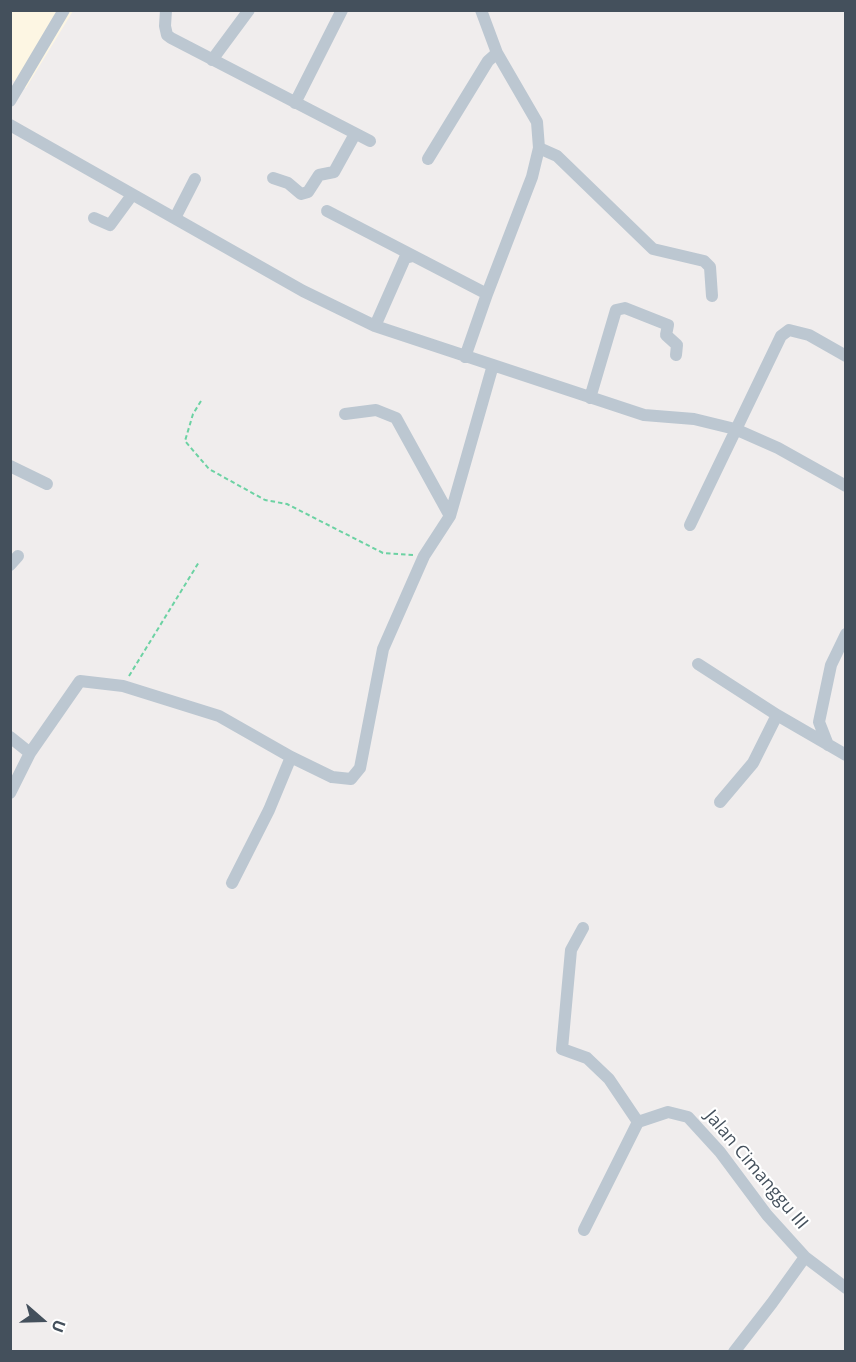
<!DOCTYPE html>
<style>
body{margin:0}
#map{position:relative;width:856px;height:1362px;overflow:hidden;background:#f0eded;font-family:"Open Sans",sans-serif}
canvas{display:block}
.frame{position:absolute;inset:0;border:12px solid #44505c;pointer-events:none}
.north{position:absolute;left:12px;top:1290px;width:60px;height:60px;-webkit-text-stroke:4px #fff;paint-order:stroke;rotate:110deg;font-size:16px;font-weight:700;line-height:24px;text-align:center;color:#44505c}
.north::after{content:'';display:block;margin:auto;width:21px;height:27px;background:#44505c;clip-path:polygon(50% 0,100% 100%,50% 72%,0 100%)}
</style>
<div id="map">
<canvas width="856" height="1362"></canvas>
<div class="frame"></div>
<div class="north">U</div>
</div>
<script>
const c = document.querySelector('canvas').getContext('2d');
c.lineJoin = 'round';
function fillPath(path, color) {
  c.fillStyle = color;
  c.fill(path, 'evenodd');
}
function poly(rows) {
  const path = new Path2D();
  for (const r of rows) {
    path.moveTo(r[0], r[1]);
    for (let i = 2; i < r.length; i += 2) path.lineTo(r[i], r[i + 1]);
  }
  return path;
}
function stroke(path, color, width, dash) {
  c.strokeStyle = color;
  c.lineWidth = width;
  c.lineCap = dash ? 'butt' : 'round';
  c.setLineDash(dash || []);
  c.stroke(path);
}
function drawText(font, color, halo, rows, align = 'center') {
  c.font = font + ' "Open Sans",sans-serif';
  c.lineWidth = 4.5;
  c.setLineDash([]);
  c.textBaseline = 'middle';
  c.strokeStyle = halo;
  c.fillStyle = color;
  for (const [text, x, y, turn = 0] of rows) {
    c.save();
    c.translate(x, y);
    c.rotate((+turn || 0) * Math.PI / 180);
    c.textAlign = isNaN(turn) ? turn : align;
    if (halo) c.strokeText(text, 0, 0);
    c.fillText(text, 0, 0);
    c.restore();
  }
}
const commercial = poly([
 [11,11,73,11,26,88,11,79]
]);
const path = poly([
 [201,401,193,414,185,441,209,469,265,500,287,504,383,553,413,555],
 [129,676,199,562]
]);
const street = poly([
 [166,10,165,26,167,35,171,38,370,141],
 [212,60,249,10],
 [10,101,64,10],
 [295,103,342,10],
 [10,125,303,291,375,326,644,415,694,419,735,429,778,448,846,486],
 [539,148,557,156,653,249,704,261,710,267,712,296],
 [428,159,488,61,497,53],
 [273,178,288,183,301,194,308,192,319,175,334,172,355,134],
 [327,211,487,294],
 [94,218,110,225,132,195],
 [175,218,195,179],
 [375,326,405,258,413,256],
 [465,357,487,294,532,177,539,148,537,122,497,53,481,10],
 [590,398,616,310,625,308,668,325,666,335,677,345,676,355],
 [345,414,376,410,396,418,450,516],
 [10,466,47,484],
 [690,525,781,336,789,330,809,335,846,356],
 [10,565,18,556],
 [698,664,777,715,846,755],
 [10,737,30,753],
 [828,745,819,722,831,665,846,634],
 [10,793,30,753,80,681,123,686,219,716,291,757,332,777,351,779,360,768,383,649,424,556,450,516,493,365],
 [720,802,753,763,777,715],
 [232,883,269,810,291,757],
 [583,928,571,950,562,1049,587,1058,609,1079,638,1122],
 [584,1230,638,1122,668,1112,688,1117,720,1152,767,1215,805,1257,846,1288],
 [734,1352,772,1303,805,1257]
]);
const streetNames = [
 ["Jalan Cimanggu III",756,1170,50]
];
fillPath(commercial, '#fdf6e3');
stroke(path, '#6cd2a3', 2, [4.5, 3]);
stroke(street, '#bcc7d1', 12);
drawText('18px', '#44505c', '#fff', streetNames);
</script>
